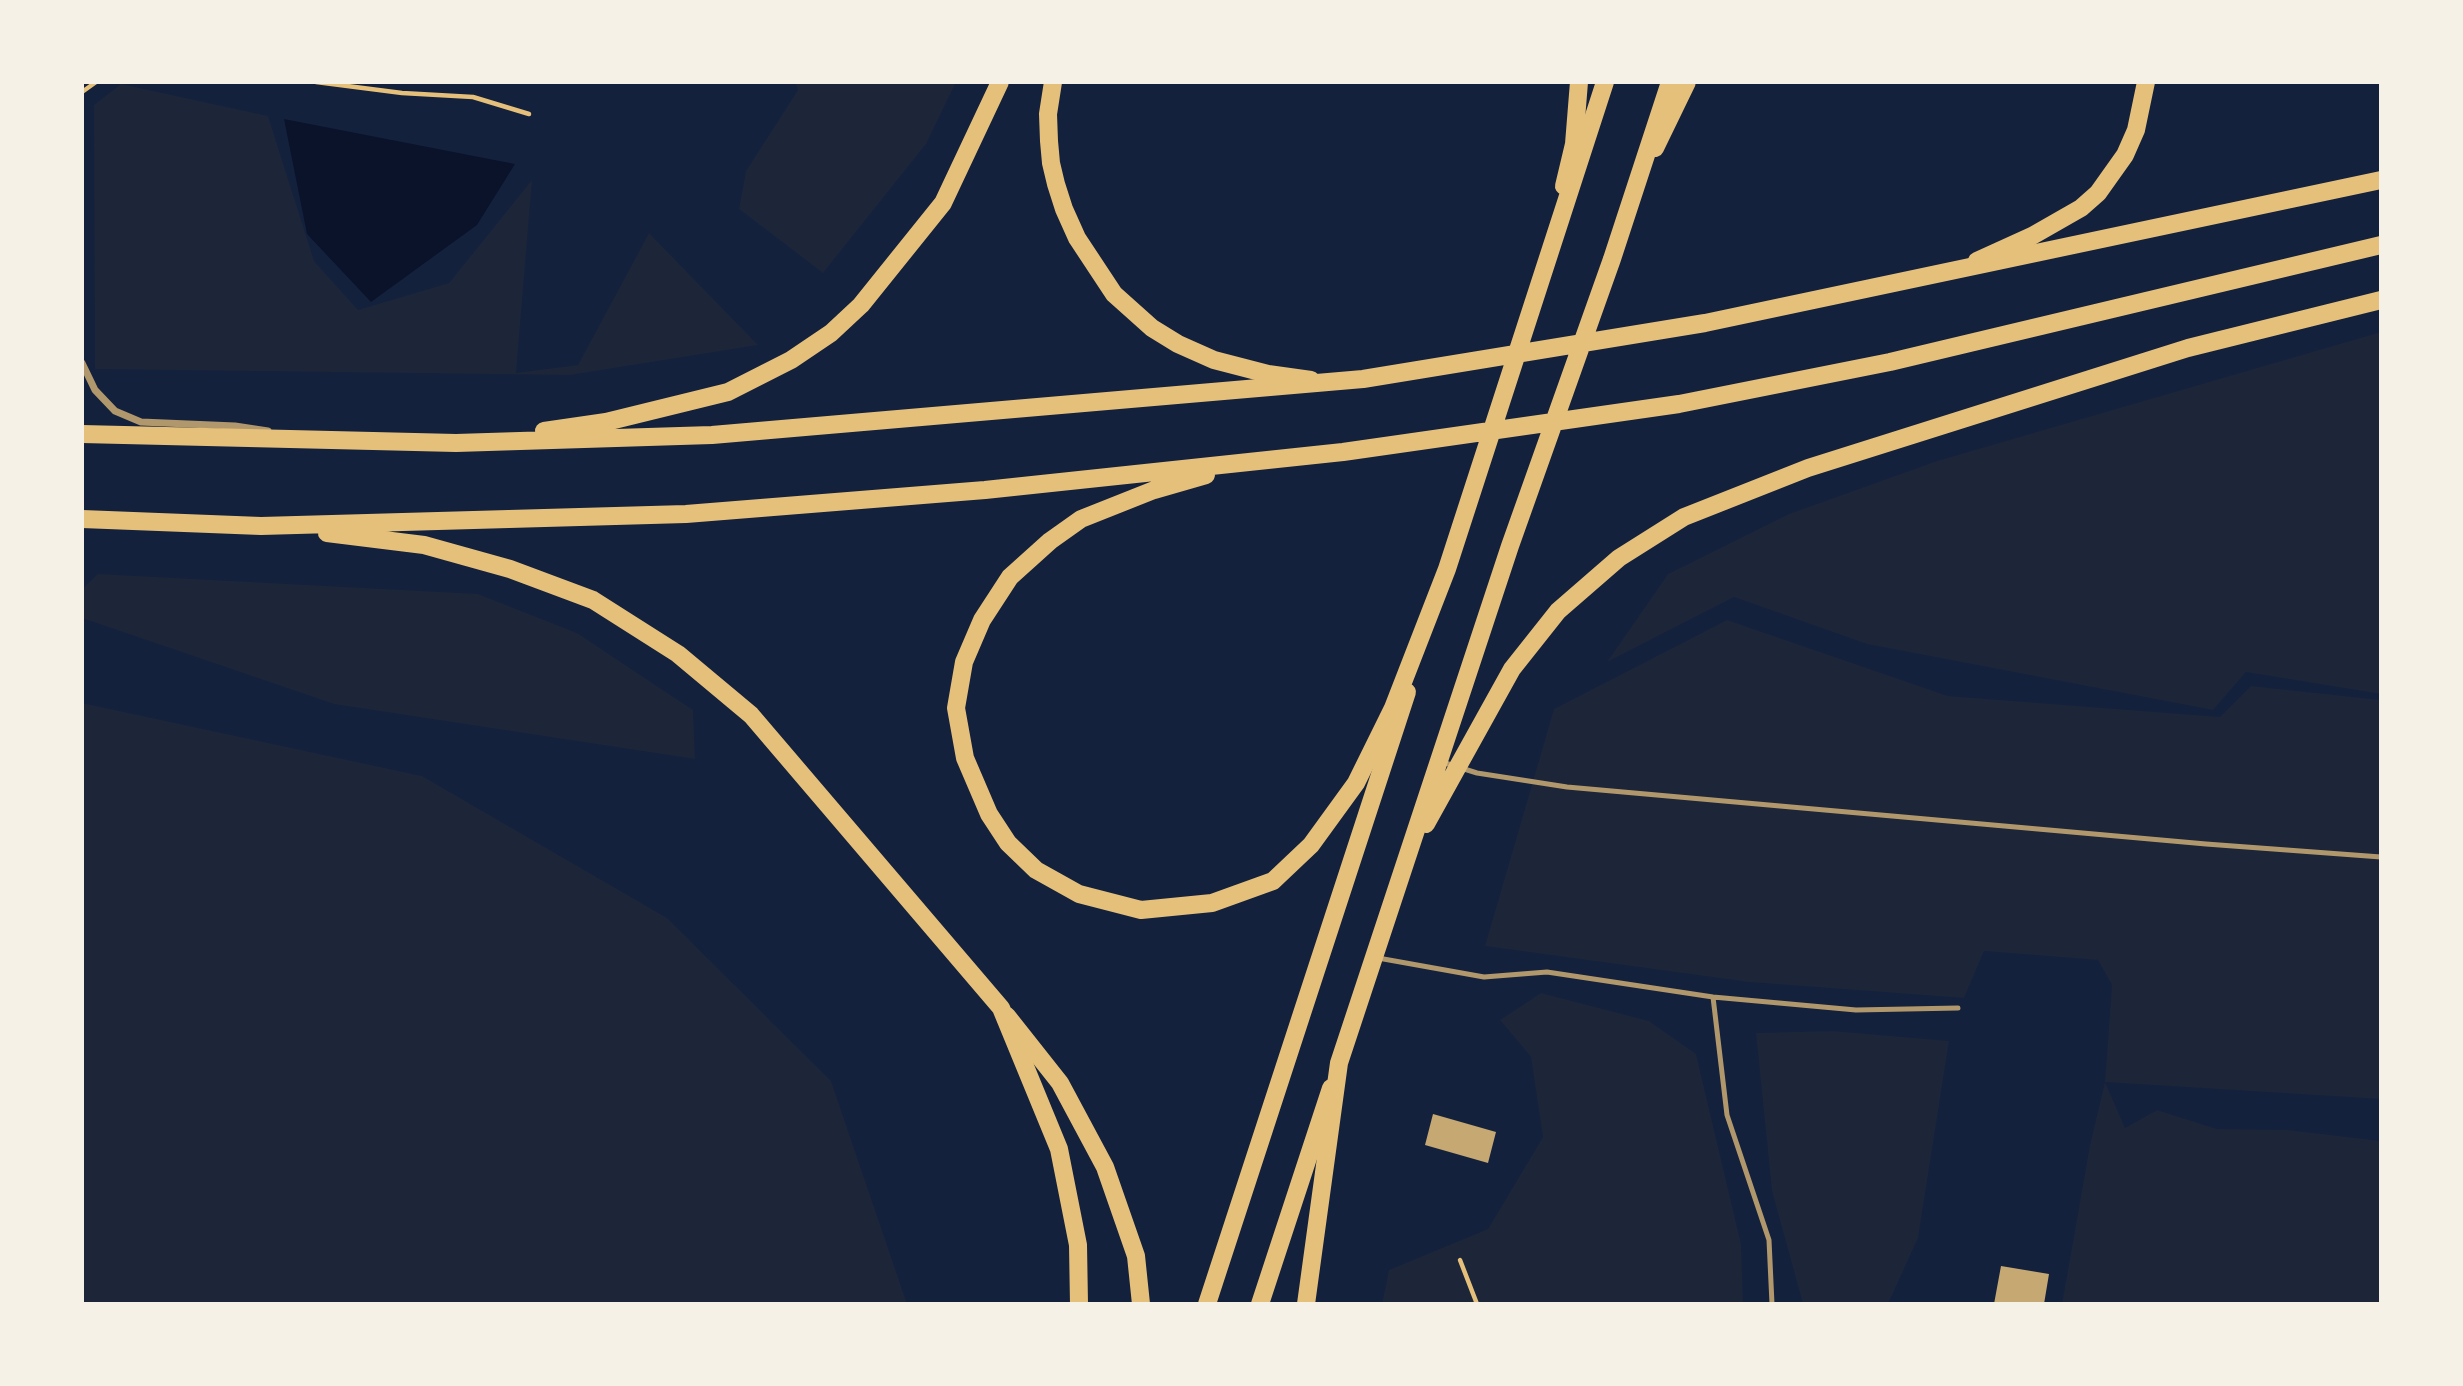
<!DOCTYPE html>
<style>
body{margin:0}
#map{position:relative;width:2463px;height:1386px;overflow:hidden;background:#14213d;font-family:Overpass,sans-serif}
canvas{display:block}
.frame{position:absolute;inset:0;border:84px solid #f6f1e7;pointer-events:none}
</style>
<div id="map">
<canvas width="2463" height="1386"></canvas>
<div class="frame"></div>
</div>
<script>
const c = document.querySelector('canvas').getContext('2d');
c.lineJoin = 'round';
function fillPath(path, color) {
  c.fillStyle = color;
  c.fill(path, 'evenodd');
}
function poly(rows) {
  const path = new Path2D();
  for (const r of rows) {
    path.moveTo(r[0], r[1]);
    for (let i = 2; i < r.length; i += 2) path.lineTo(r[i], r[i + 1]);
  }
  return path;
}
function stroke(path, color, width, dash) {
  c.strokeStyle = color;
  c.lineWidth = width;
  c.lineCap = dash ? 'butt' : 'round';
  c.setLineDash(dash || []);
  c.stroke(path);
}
const green = poly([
 [795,82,956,82,926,144,823,273,739,209,746,171,798,90],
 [121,84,268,116,314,261,358,310,449,283,532,180,516,373,578,365,649,233,758,345,570,375,95,369,94,105],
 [2381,332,2381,694,2246,672,2213,710,1867,644,1734,597,1607,662,1668,574,1789,514,1937,461],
 [98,574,478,594,577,633,693,710,695,759,334,704,82,618,82,589],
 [1727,620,1948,696,2220,717,2251,686,2381,700,2381,1099,2105,1082,2125,1128,2157,1110,2217,1129,2288,1130,2381,1141,2381,1304,2062,1304,2090,1145,2105,1082,2112,985,2098,960,1984,951,1964,998,1749,982,1485,946,1554,709],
 [82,703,422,776,667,918,831,1081,907,1304,82,1304],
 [1541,993,1649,1021,1696,1054,1741,1244,1743,1304,1382,1304,1389,1270,1488,1229,1543,1137,1531,1057,1500,1020],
 [1833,1031,1949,1041,1918,1238,1888,1304,1803,1304,1772,1191,1756,1033]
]);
const water = poly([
 [284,119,515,164,477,225,371,302,307,234]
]);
const building = poly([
 [1433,1114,1496,1132,1488,1163,1425,1145],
 [2001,1266,2049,1274,2044,1304,1994,1304]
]);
const path = poly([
 [316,82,402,93,473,97,529,114],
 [82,92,96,82],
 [1460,1260,1477,1304]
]);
const service = poly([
 [1442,762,1477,773,1567,787,2206,844,2381,857],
 [1378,958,1484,977,1547,972,1713,997,1856,1010,1958,1008],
 [1713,997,1727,1115,1769,1240,1772,1304]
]);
const minor = poly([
 [82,363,95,390,115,411,141,422,235,426,268,431]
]);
const primary = poly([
 [1053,82,1048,114,1049,141,1051,163,1056,184,1064,209,1077,238,1114,294,1152,328,1178,344,1214,360,1268,374,1311,380],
 [1655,148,1687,82],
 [1564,186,1574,144,1579,82],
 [1977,261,2032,236,2081,208,2098,193,2125,155,2136,130,2146,82],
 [1007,1016,1060,1083,1105,1167,1136,1256,1141,1304],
 [1207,1304,1407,692],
 [1260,1304,1331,1088]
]);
const trunk = poly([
 [544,431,606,422,728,392,791,360,831,333,861,305,943,203,1000,82],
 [82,434,456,443,712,435,1363,379,1705,323,2381,180],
 [1206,475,1154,490,1081,519,1050,541,1010,577,982,620,964,662,956,708,965,758,989,814,1008,843,1036,870,1079,894,1141,910,1212,903,1273,881,1311,845,1356,783,1393,708,1447,569,1605,82],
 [82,519,261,526,686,514,985,490,1343,452,1679,404,1890,362,2381,245],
 [327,533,424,545,510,569,593,600,678,654,751,715,1001,1008,1059,1149,1078,1245,1079,1304],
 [1426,824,1512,669,1558,611,1619,558,1684,517,1808,468,2188,348,2381,300],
 [1306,1304,1339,1063,1510,546,1612,259,1670,82]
]);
fillPath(green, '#1d2539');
fillPath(water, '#0b132b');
fillPath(building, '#c6a872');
stroke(path, '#e5c07b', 4.5);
stroke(service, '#b1986c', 5);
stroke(minor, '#b1986c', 7);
stroke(primary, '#e5c07b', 18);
stroke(trunk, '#e5c07b', 18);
</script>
